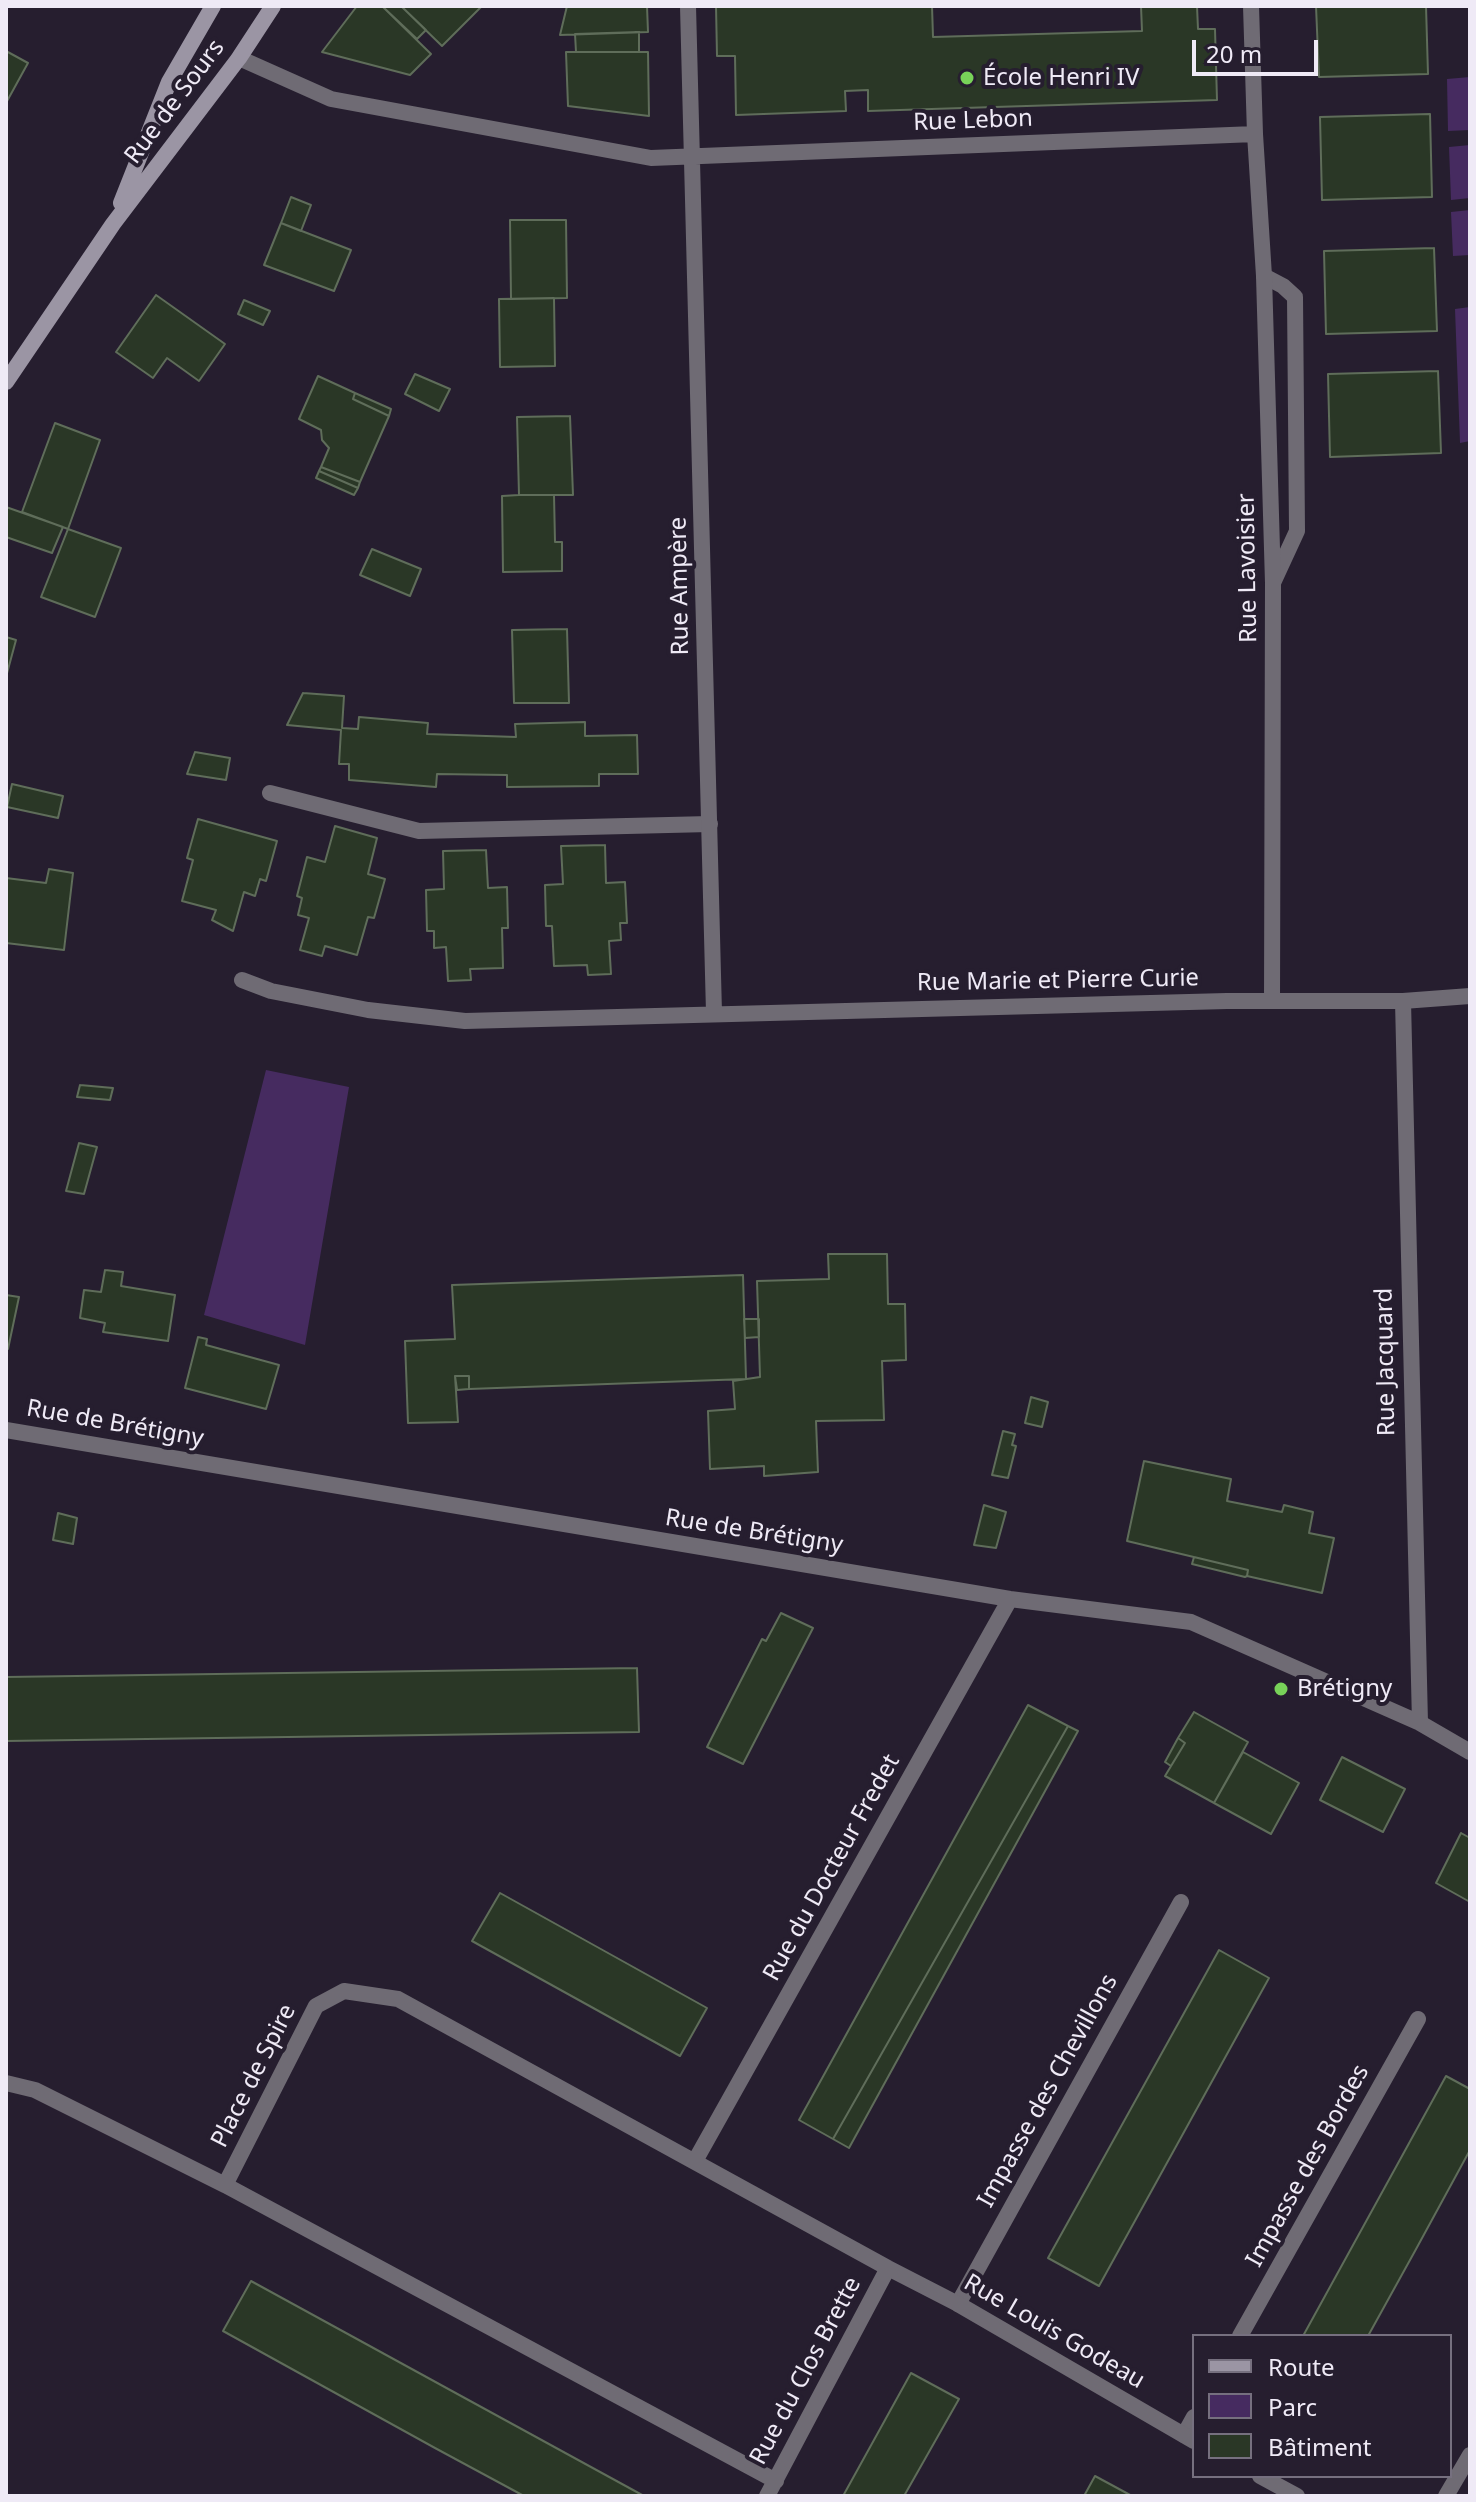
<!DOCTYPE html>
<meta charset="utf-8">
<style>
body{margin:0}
#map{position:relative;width:1476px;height:2502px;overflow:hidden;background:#261e2f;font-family:"Noto Sans",sans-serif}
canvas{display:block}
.frame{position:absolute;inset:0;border:8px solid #efeaf6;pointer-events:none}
.legend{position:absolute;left:1192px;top:2334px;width:260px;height:144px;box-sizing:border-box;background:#261e2f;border:2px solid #76707f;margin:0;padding:10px 14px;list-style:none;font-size:24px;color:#efeaf6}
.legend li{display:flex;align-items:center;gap:16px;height:40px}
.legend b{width:40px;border:2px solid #76707f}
.scale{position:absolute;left:1192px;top:40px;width:126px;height:36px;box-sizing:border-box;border:4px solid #efeaf6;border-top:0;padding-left:10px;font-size:24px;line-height:28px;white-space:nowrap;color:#efeaf6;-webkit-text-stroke:6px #261e2f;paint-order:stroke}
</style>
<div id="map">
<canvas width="1476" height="2502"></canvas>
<div class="frame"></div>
<ul class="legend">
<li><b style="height:10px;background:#9b95a4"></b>Route</li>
<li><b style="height:22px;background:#462b60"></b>Parc</li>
<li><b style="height:22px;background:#2a3726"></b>Bâtiment</li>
</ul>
<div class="scale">20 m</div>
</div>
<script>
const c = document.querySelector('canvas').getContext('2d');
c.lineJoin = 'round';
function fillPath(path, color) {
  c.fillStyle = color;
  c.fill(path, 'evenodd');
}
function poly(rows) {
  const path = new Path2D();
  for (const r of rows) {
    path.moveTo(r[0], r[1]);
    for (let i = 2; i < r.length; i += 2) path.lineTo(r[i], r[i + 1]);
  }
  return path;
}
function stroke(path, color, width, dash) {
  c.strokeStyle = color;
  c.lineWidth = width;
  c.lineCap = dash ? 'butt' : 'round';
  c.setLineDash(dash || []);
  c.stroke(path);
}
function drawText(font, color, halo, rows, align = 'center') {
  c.font = font + ' "Noto Sans",sans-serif';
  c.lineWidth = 8;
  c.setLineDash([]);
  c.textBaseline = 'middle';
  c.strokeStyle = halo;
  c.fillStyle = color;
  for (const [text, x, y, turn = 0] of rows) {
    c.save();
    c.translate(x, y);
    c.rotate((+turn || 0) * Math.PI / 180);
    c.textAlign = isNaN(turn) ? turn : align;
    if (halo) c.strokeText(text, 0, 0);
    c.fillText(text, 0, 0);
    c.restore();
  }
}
const green = poly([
 [1470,77,1470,130,1448,131,1447,79],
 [1470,145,1470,198,1451,200,1449,147],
 [1470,210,1470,255,1453,256,1451,212],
 [1470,307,1470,441,1460,443,1455,309],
 [266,1070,349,1087,305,1345,204,1315]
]);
const building = poly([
 [357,6,382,6,431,54,410,75,322,52,357,6],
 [382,6,401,6,426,30,417,39,382,6],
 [401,6,482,6,442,46,401,6],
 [567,6,647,6,648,32,560,35,567,6],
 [716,6,932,6,933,37,1142,31,1141,6,1197,6,1198,29,1215,29,1217,100,868,111,868,90,845,91,846,111,736,115,735,56,717,56,716,6],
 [1316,6,1426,6,1428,74,1319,77,1316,6],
 [639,32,639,52,576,52,575,34,639,32],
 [6,51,28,63,6,103,6,51],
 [566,52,648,52,649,116,568,106,566,52],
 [1430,114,1432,197,1322,200,1320,117,1430,114],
 [291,197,311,205,301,231,281,223,291,197],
 [510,220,566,220,567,298,511,299,510,220],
 [281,223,351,250,334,291,264,265,281,223],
 [1434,248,1437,331,1326,334,1324,251,1434,248],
 [156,295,225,344,199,381,167,358,153,378,116,352,156,295],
 [554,298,555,366,500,367,499,299,554,298],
 [244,300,270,311,263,325,238,314,244,300],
 [1438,371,1441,453,1330,457,1328,374,1438,371],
 [415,374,450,389,439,411,405,394,415,374],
 [318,376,355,393,353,399,389,416,360,482,321,467,329,448,322,440,321,430,299,419,318,376],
 [355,393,391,409,389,416,353,399,355,393],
 [570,416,573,495,519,495,517,417,570,416],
 [55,423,100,440,68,529,22,512,55,423],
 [321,467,360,482,358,488,319,471,321,467],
 [319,471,358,488,354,495,316,478,319,471],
 [519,495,554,495,555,542,562,542,562,571,503,572,502,496,519,495],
 [6,507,63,527,52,553,6,537,6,507],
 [68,529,121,548,95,617,41,597,68,529],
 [372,549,421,569,410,596,360,575,372,549],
 [567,629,569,703,514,703,512,630,567,629],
 [6,637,16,640,6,677,6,637],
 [303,693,344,696,342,728,358,729,359,717,428,723,427,734,516,737,515,724,585,722,585,736,637,735,638,774,599,774,599,786,507,787,507,775,437,774,436,787,349,780,349,764,339,764,341,730,287,725,303,693],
 [195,752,230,758,226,780,187,774,195,752],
 [12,784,63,796,58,818,7,807,12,784],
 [198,819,277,841,266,881,260,879,255,896,244,892,233,931,212,920,216,910,182,901,193,860,187,858,198,819],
 [335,826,377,838,368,874,385,879,374,918,368,917,357,955,325,946,322,956,300,950,309,918,298,915,302,898,297,896,307,857,325,862,335,826],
 [605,845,606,883,625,882,627,923,620,923,621,940,609,941,611,974,588,975,587,965,554,966,552,926,546,926,545,885,563,884,561,846,605,845],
 [486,850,488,888,507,887,508,928,502,928,503,968,470,969,471,980,448,981,446,947,434,948,434,931,427,931,426,890,444,889,443,851,486,850],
 [49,869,73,873,64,950,6,943,6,878,46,883,49,869],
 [80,1085,113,1088,110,1100,77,1097,80,1085],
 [79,1143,97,1147,84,1194,66,1191,79,1143],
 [828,1254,887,1254,888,1304,905,1304,906,1360,882,1361,884,1420,816,1421,818,1472,764,1476,764,1466,710,1469,708,1411,735,1409,733,1381,760,1377,757,1281,829,1279,828,1254],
 [105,1270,123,1272,121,1286,175,1295,168,1341,103,1332,105,1323,80,1318,84,1290,101,1292,105,1270],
 [743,1275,746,1379,469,1389,469,1376,455,1376,458,1422,408,1423,405,1341,455,1339,452,1285,743,1275],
 [6,1295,19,1297,8,1349,6,1348,6,1295],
 [744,1319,759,1319,759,1337,745,1338,744,1319],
 [198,1337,207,1339,206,1345,279,1365,266,1409,185,1388,198,1337],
 [455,1376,469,1376,469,1389,457,1390,455,1376],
 [1031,1397,1048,1402,1042,1427,1025,1423,1031,1397],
 [1003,1431,1015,1434,1012,1445,1016,1446,1008,1478,992,1475,1003,1431],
 [1144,1461,1231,1479,1227,1501,1282,1512,1284,1505,1313,1512,1309,1533,1334,1538,1322,1593,1247,1576,1248,1570,1127,1541,1144,1461],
 [984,1505,1006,1512,996,1548,974,1545,984,1505],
 [58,1513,77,1518,73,1544,53,1540,58,1513],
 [1194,1557,1248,1570,1247,1576,1245,1577,1192,1564,1194,1557],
 [781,1613,813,1628,743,1764,707,1747,762,1639,766,1641,781,1613],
 [637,1668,639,1732,6,1741,6,1677,637,1668],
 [1028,1705,1068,1726,833,2139,799,2120,1028,1705],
 [1194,1712,1248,1742,1214,1803,1165,1776,1185,1743,1178,1738,1194,1712],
 [1068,1726,1078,1731,849,2148,833,2139,1068,1726],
 [1178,1738,1185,1743,1171,1766,1165,1762,1178,1738],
 [1243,1752,1299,1783,1271,1834,1214,1803,1243,1752],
 [1342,1757,1405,1789,1383,1832,1320,1800,1342,1757],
 [1461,1833,1470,1838,1470,1902,1436,1883,1461,1833],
 [500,1893,707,2008,680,2056,472,1941,500,1893],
 [1219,1950,1269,1978,1099,2286,1048,2258,1219,1950],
 [1446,2076,1470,2089,1470,2150,1415,2251,1368,2336,1303,2336,1446,2076],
 [251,2281,441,2385,644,2496,524,2496,435,2448,223,2331,251,2281],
 [911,2373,959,2399,904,2496,843,2496,911,2373],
 [1095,2476,1132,2496,1084,2496,1095,2476]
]);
const lane = poly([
 [1264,276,1283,286,1295,297,1297,531,1273,583],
 [270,793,419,831,710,824],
 [958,2304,1181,1902],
 [1240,2336,1418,2019],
 [1184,2435,1194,2417],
 [1446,2496,1470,2455]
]);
const street = poly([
 [688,6,714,1013],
 [1251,6,1255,134,1264,276,1273,583,1272,1001],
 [239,58,331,99,651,158,1255,134],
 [242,980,271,991,368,1010,465,1021,1227,1001,1403,1001,1470,996],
 [1403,1001,1420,1723],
 [6,1430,1010,1599,1191,1622,1420,1723,1470,1752],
 [6,2083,35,2090,225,2185,776,2481],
 [695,2161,1010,1599],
 [225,2185,316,2006,344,1991,398,1999,888,2268,958,2304,1194,2441],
 [1260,2476,1297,2496],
 [767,2496,888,2268]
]);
const secondary = poly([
 [121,203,169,82,213,6],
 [6,382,113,224,239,58,273,6]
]);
const markers = [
 [967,78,8,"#78d259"],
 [1281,1689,8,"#78d259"]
];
const poiNames = [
 ["École Henri IV",983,78],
 ["Brétigny",1297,1689]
];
const streetNames = [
 ["Rue de Sours",175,102,-53],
 ["Rue Lebon",973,121,-2],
 ["Rue Lavoisier",1248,568,-91],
 ["Rue Ampère",680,586,-91],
 ["Rue Marie et Pierre Curie",1058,981,-1],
 ["Rue Jacquard",1386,1362,-91],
 ["Rue de Brétigny",115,1424,10],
 ["Rue de Brétigny",754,1532,9],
 ["Rue du Docteur Fredet",832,1868,-61],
 ["Place de Spire",254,2076,-63],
 ["Impasse des Chevillons",1048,2091,-61],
 ["Impasse des Bordes",1308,2166,-61],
 ["Rue Louis Godeau",1054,2332,30],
 ["Rue du Clos Brette",806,2371,-62]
];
fillPath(green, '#462b60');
fillPath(building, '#2a3726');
stroke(building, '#5f6d5a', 2);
stroke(lane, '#6f6b74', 16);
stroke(street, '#6f6b74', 16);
stroke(secondary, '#9b95a4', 16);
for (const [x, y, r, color] of markers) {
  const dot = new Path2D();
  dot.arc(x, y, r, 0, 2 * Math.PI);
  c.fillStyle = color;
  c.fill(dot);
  stroke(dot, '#261e2f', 3);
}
drawText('24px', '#efeaf6', '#261e2f', poiNames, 'left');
drawText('24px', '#efeaf6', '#261e2f', streetNames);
</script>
